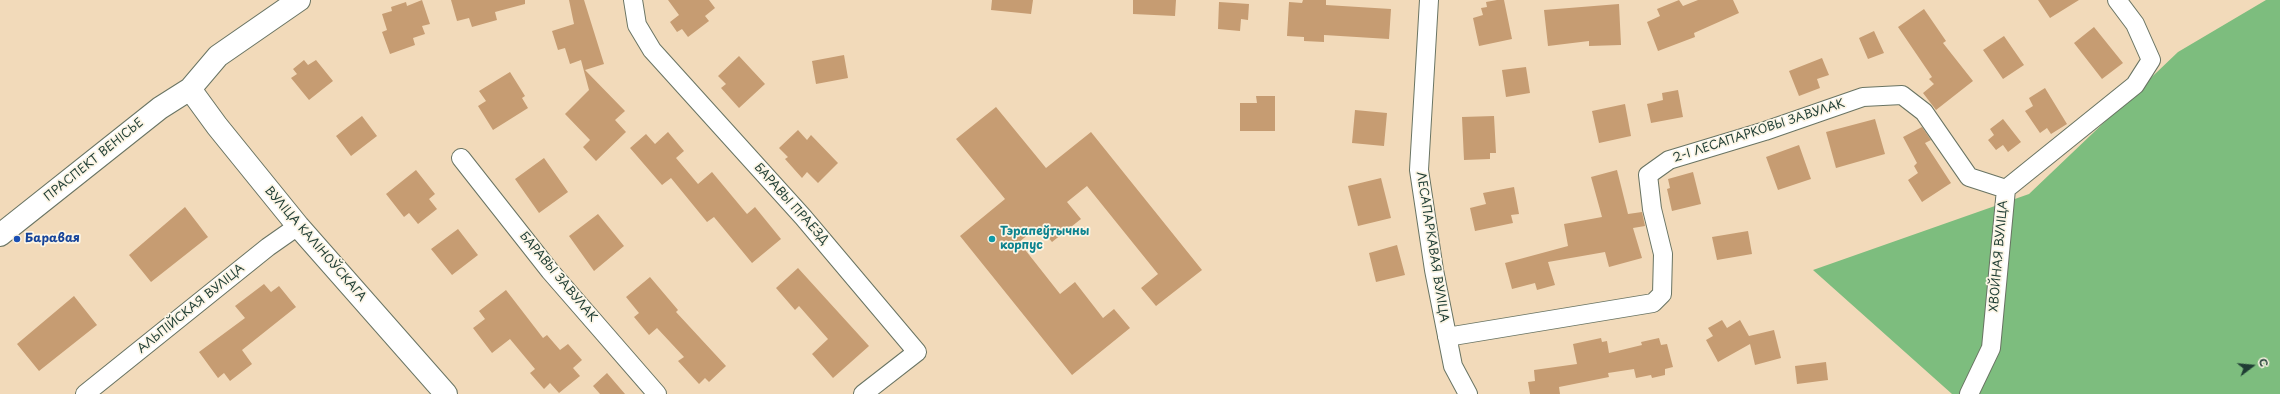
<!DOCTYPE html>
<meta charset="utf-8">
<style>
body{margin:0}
#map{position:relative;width:2280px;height:394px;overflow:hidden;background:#f2daba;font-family:"Playpen Sans",sans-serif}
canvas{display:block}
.north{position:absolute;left:2232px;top:346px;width:40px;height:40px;-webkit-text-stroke:3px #fcf5e5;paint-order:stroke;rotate:74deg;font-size:11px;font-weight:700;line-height:16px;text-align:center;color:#1f3d34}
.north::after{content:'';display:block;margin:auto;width:14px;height:18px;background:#1f3d34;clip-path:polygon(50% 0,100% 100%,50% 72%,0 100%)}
</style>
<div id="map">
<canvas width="2280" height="394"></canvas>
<div class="north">С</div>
</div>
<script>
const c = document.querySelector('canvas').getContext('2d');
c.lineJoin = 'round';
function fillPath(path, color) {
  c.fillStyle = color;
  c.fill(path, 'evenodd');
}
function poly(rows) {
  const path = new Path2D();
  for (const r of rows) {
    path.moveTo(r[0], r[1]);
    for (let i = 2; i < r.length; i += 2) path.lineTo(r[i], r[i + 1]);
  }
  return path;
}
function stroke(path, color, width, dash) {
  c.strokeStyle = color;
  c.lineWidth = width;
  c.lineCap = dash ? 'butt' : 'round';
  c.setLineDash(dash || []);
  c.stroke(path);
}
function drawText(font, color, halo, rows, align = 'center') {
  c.font = font + ' "Playpen Sans",sans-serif';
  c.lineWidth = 3.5;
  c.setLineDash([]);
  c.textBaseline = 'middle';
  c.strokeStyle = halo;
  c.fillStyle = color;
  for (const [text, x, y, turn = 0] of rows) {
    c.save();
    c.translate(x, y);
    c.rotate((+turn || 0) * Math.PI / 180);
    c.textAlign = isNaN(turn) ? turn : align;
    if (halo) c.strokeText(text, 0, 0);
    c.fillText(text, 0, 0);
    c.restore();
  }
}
const forest = poly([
 [2266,0,2280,0,2280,394,1952,394,1813,270,2029,194,2178,52]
]);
const building = poly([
 [422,0,430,24,422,26,425,34,413,38,415,45,390,54,382,32,387,30,382,14,392,11,391,7,406,2,407,6],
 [451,0,525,0,525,4,495,12,497,20,472,27,469,18,457,21],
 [569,0,584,0,604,64,585,70,625,111,615,120,626,132,596,161,583,147,590,140,565,114,589,90,581,60,570,64,565,48,558,50,552,31,574,24],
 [668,0,709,0,715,8,705,16,709,21,688,37,682,29,677,32,670,22,679,15],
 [992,0,1033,0,1031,14,991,10],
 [1133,0,1176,0,1175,16,1133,14],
 [1303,0,1326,0,1326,5,1391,9,1389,39,1324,35,1324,42,1304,41,1304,37,1287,36,1289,2,1302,3],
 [1497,0,1504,0,1512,39,1479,46,1473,18,1483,15,1481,8,1487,7,1486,2],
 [1679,0,1683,6,1698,0,1733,0,1739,13,1694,33,1695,37,1658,51,1647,22,1660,16,1657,9],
 [2038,0,2079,0,2050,18],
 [1219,2,1249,4,1248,20,1241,19,1240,31,1218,29],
 [1619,4,1621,45,1589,46,1589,41,1548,46,1544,10],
 [1924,9,1946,41,1943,43,1973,81,1936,110,1923,93,1934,84,1929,79,1932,77,1898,27],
 [2094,27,2123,63,2102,79,2074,43],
 [1874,31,1884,53,1868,59,1859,38],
 [2004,36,2024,65,2003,79,1983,50],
 [844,55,848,78,816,84,812,61],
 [739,56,765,84,739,108,721,88,726,84,718,76],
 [1822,58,1829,75,1817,79,1820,88,1799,96,1789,71],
 [304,60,308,65,316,60,333,81,309,100,291,78,297,74,293,69],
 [1526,67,1530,93,1506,97,1502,70],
 [510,72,525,96,522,98,528,108,493,130,478,106,486,101,479,91],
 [2045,88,2067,124,2051,134,2047,128,2040,133,2025,111,2033,106,2029,98],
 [1678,90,1683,117,1651,123,1647,104,1663,100,1662,93],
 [1256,96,1275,96,1275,131,1240,131,1240,103,1257,103],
 [1625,104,1631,136,1599,143,1592,111],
 [996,107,1046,168,1091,132,1202,270,1156,306,1141,288,1158,274,1087,186,1067,202,1081,219,1052,242,1039,226,1019,242,1060,294,1075,282,1103,318,1114,309,1130,328,1072,375,960,236,1005,199,956,139],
 [1355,110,1387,113,1384,146,1352,143],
 [362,116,377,136,351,156,336,136],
 [1494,116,1496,153,1490,153,1490,159,1464,160,1462,117],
 [1875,119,1885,154,1836,168,1826,132],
 [2003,119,2021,142,2008,152,2003,145,1996,150,1988,140,1994,135,1990,129],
 [1922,127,1931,140,1925,143,1951,183,1922,202,1908,180,1918,173,1914,166,1917,163,1903,137],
 [798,130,807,140,811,135,838,163,818,183,807,172,802,178,785,159,788,157,779,148],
 [668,132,684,151,676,158,698,184,712,172,747,214,755,207,781,239,752,263,714,217,707,222,671,178,662,185,630,148,646,134,655,144],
 [1799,145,1811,179,1778,190,1766,157],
 [544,158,568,192,539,213,515,179],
 [416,170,435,194,429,199,437,209,418,224,409,213,404,217,386,194],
 [1617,170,1628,214,1642,212,1645,226,1633,228,1642,258,1609,267,1605,252,1548,262,1555,285,1537,290,1535,283,1512,289,1505,263,1568,246,1564,224,1602,217,1591,177],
 [1693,172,1701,204,1672,211,1667,189,1670,188,1668,179],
 [1381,178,1391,218,1358,226,1348,186],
 [1514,187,1519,214,1511,215,1513,223,1475,231,1470,208,1486,204,1483,193],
 [185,207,208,237,151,282,129,255],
 [598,214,624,246,594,271,569,236],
 [458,229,478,255,452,275,431,249],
 [1748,231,1752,254,1717,260,1712,237],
 [1397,245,1405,275,1376,282,1369,253],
 [798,268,869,346,833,378,812,354,828,339,799,306,795,310,776,288],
 [650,277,678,310,676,312,726,366,709,382,705,378,699,384,678,361,684,357,657,328,649,335,634,317,639,313,626,297],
 [264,284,271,292,279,286,296,307,242,350,252,364,230,381,224,373,218,378,199,352,245,318,235,306],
 [506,290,543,338,547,335,560,350,568,344,582,360,573,368,580,376,559,393,550,383,544,389,530,373,535,369,510,339,492,353,473,328,485,319,479,311],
 [74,296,97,325,39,371,17,344],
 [1722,320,1727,328,1740,320,1749,336,1774,330,1781,358,1755,365,1750,344,1718,362,1706,340,1713,336,1708,328],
 [1601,338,1602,342,1607,341,1609,353,1642,345,1641,342,1659,338,1661,345,1667,344,1673,367,1665,369,1665,375,1652,378,1651,375,1636,378,1634,369,1608,373,1609,377,1559,387,1560,394,1530,394,1528,382,1535,381,1534,370,1577,364,1573,344],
 [1826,362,1828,380,1797,384,1795,366],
 [607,373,625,394,600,394,593,386]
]);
const minor = poly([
 [633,0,637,25,652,50,803,217,917,352,863,394],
 [1429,0,1419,170,1434,270,1453,366,1468,394],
 [461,158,550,271,657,394],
 [1447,337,1653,303,1662,294,1663,254,1652,209,1648,175,1669,160,1765,131,1863,97,1902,95,1924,112,1969,177,2006,189],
 [85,394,268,247,298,226],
 [1969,394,1991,348,2006,189,2135,85,2151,60,2135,24,2117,0]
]);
const tertiary = poly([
 [190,89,217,126,298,226,446,394],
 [0,235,160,108,190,89,218,56,299,0]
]);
const markers = [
 [17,239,4,"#1a4fb4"],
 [992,239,4,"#0f9aa8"]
];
const streetNames = [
 ["2-І ЛЕСАПАРКОВЫ ЗАВУЛАК",1759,131,-18],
 ["ПРАСПЕКТ ВЕНІСЬЕ",94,160,-39],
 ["БАРАВЫ ПРАЕЗД",791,204,48],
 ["ВУЛІЦА КАЛІНОЎСКАГА",315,244,49],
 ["ЛЕСАПАРКАВАЯ ВУЛІЦА",1432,247,81],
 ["ХВОЙНАЯ ВУЛІЦА",1999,256,-85],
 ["БАРАВЫ ЗАВУЛАК",558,277,50],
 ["АЛЬПІЙСКАЯ ВУЛІЦА",191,309,-39]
];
const cultureNames = [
 ["Тэрапеўтычны",1000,232],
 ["корпус",1000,246]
];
const transitNames = [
 ["Баравая",25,239]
];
fillPath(forest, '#7dbd7e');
fillPath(building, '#c69c72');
stroke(minor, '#697463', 20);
stroke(tertiary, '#697463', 24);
stroke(minor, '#fff', 18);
stroke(tertiary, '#fff', 22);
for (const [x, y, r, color] of markers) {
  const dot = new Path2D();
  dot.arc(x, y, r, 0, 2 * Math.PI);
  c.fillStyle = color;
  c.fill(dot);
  stroke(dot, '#fcf5e5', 1.5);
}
drawText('12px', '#1f3d34', '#fcf5e5', streetNames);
drawText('bold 12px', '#0d838f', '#fcf5e5', cultureNames, 'left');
drawText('bold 12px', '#164399', '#fcf5e5', transitNames, 'left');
</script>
